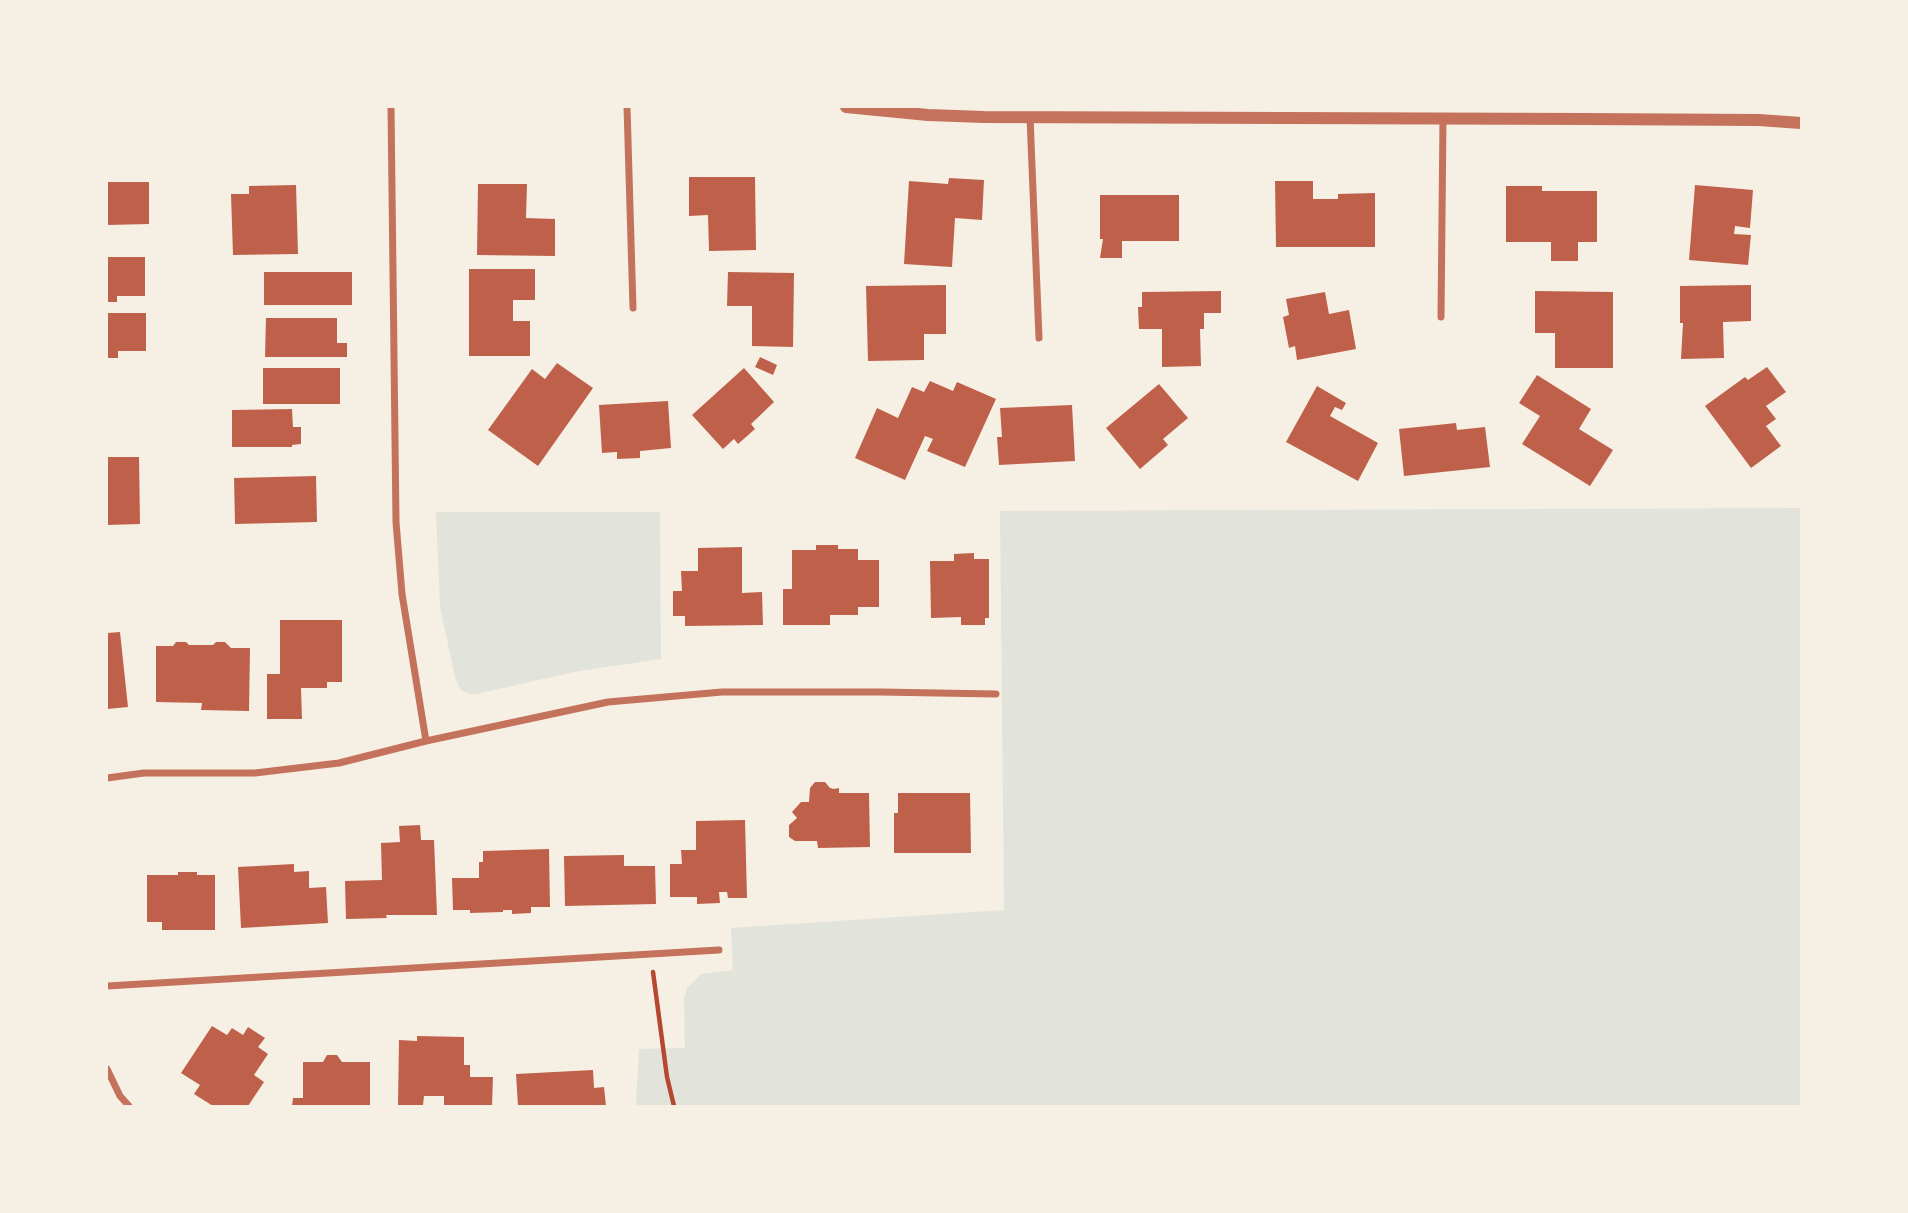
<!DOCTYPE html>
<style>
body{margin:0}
#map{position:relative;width:1908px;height:1213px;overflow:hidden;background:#f6efe4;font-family:"Public Sans",sans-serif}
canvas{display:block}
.frame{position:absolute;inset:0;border:108px solid #f6efe4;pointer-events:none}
</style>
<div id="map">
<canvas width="1908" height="1213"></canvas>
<div class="frame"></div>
</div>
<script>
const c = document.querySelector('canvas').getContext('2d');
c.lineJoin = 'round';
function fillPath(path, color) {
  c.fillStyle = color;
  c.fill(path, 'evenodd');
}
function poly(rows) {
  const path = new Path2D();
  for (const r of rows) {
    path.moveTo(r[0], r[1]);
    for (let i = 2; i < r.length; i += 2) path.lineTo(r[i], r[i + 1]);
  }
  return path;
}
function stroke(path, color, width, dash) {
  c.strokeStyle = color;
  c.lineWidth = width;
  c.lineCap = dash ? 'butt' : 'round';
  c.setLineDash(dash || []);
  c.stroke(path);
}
const green = poly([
 [1801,508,1801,1106,636,1106,639,1049,685,1048,684,999,687,988,701,974,733,970,731,928,1004,910,1000,511],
 [436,512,660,512,661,659,579,671,476,694,470,694,461,690,455,678,440,606]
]);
const building = poly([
 [689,177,755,177,756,250,709,251,708,215,689,216],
 [949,178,984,180,982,220,955,218,952,267,904,264,909,181,948,184],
 [1275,181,1313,181,1313,199,1338,199,1338,194,1375,193,1375,247,1276,247],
 [107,182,149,182,149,224,107,225],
 [478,184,527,184,526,218,555,219,555,256,477,255],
 [296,185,298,254,233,255,231,194,249,194,249,186],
 [1695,185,1753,190,1750,228,1735,226,1734,234,1751,235,1748,265,1689,260],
 [1506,186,1542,186,1542,191,1597,191,1597,242,1578,242,1578,261,1551,261,1551,242,1506,242],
 [1100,195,1179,195,1179,241,1122,241,1122,258,1100,258,1103,239,1100,239],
 [107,257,145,257,145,296,117,296,117,302,107,302],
 [469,269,535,269,535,300,513,300,513,321,530,321,530,356,469,356],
 [264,272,352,272,352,305,264,305],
 [728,272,794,273,793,347,752,346,752,306,727,306],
 [946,285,946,334,924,334,924,360,868,361,866,286],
 [1751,285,1751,321,1723,322,1724,358,1681,359,1683,323,1680,323,1680,286],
 [1221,291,1221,313,1204,313,1204,329,1200,329,1201,366,1162,367,1162,329,1139,329,1138,307,1142,307,1142,292],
 [1535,291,1613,292,1613,368,1555,368,1555,333,1535,333],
 [1325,292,1329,314,1349,310,1356,349,1297,360,1295,346,1289,348,1283,317,1289,315,1286,299],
 [107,313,146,313,146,351,118,351,118,358,107,358],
 [266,318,337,318,337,343,347,343,347,357,265,357],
 [760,357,777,365,773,375,755,367],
 [557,363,593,388,538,466,488,430,532,369,545,379],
 [1767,367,1786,392,1766,406,1776,419,1766,426,1781,446,1751,468,1705,406,1745,377,1748,380],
 [263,368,340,368,340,404,263,404],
 [744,368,774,402,751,424,755,429,738,444,734,439,723,449,692,415],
 [1537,375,1591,409,1579,429,1613,450,1590,486,1522,444,1540,416,1519,403],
 [930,381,953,391,957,382,996,399,965,467,927,451,933,439,925,436,905,480,855,458,877,408,898,418,912,387,924,392],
 [1159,384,1188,418,1163,439,1168,445,1140,469,1106,428],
 [1317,386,1346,403,1342,410,1335,407,1330,416,1378,443,1358,481,1286,442],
 [668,401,671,448,640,451,640,458,617,459,617,452,602,453,599,405],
 [1072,405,1075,461,999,465,997,437,1002,437,1000,408],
 [292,409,293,427,301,427,301,444,292,445,292,447,232,447,232,410],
 [1456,423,1457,430,1485,427,1490,467,1404,476,1399,429],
 [107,457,139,457,140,524,107,525],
 [316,476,317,522,235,524,234,478],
 [816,545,838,545,838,549,858,549,858,560,879,560,879,607,858,607,858,615,830,615,830,625,783,625,783,589,792,589,792,550,816,550],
 [742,547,742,593,762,592,763,625,685,626,685,616,673,616,673,591,682,591,681,571,698,571,698,548],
 [974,553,974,559,989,559,989,618,985,618,985,625,961,625,961,617,931,618,930,561,954,561,954,554],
 [280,620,342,620,342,682,327,682,327,688,301,688,302,719,267,719,267,674,280,674],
 [120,632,128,707,107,709,107,633],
 [176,642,186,642,189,645,213,645,216,642,225,642,231,648,250,648,249,711,201,710,202,703,156,702,156,646,173,646],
 [815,782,825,782,830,788,834,789,839,788,839,793,869,793,870,847,818,848,817,841,795,841,789,837,789,825,797,818,792,812,801,802,809,802,810,788],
 [898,793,970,793,971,853,894,853,894,813,898,813],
 [745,820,747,898,728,898,727,892,719,892,720,903,697,904,697,897,670,897,670,864,682,864,681,850,696,850,696,821],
 [420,825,421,840,434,840,437,915,386,915,387,918,346,919,345,881,382,880,381,843,400,842,399,826],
 [549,849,550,907,531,907,531,913,512,914,512,910,503,910,503,912,470,913,470,910,453,910,452,878,479,878,479,862,483,862,483,851],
 [624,855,624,866,655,866,656,904,565,906,564,856],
 [294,864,294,872,309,871,309,888,326,887,328,923,241,928,238,867],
 [178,872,197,872,197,875,215,875,215,930,162,930,162,922,147,922,147,875,178,875],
 [212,1026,227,1035,232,1028,243,1035,248,1027,265,1038,258,1047,268,1054,254,1075,264,1082,248,1106,213,1106,194,1094,200,1085,181,1073],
 [417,1036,464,1037,464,1065,470,1065,470,1077,493,1077,492,1106,444,1106,444,1096,424,1096,423,1105,398,1105,399,1040,417,1041],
 [327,1055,337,1055,342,1062,370,1062,370,1106,292,1106,293,1098,303,1098,303,1062,323,1062],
 [593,1070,594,1088,604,1087,606,1106,518,1106,516,1074]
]);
const path = poly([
 [653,972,667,1077,674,1106]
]);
const minor = poly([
 [391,107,396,522,402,594,426,741],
 [627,107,633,308],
 [1030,117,1039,338],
 [1441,317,1443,118],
 [107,778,144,773,255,773,339,763,426,741,608,702,722,692,880,692,996,694],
 [107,986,719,950],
 [107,1069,120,1096,129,1106]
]);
const tertiary = poly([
 [846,107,928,115,984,117,1584,119,1759,120,1801,123]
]);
fillPath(green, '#e2e4dc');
fillPath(building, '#bf614a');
stroke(path, '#b5482f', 4.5);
stroke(minor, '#c5725c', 7);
stroke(tertiary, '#c5725c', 12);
</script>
